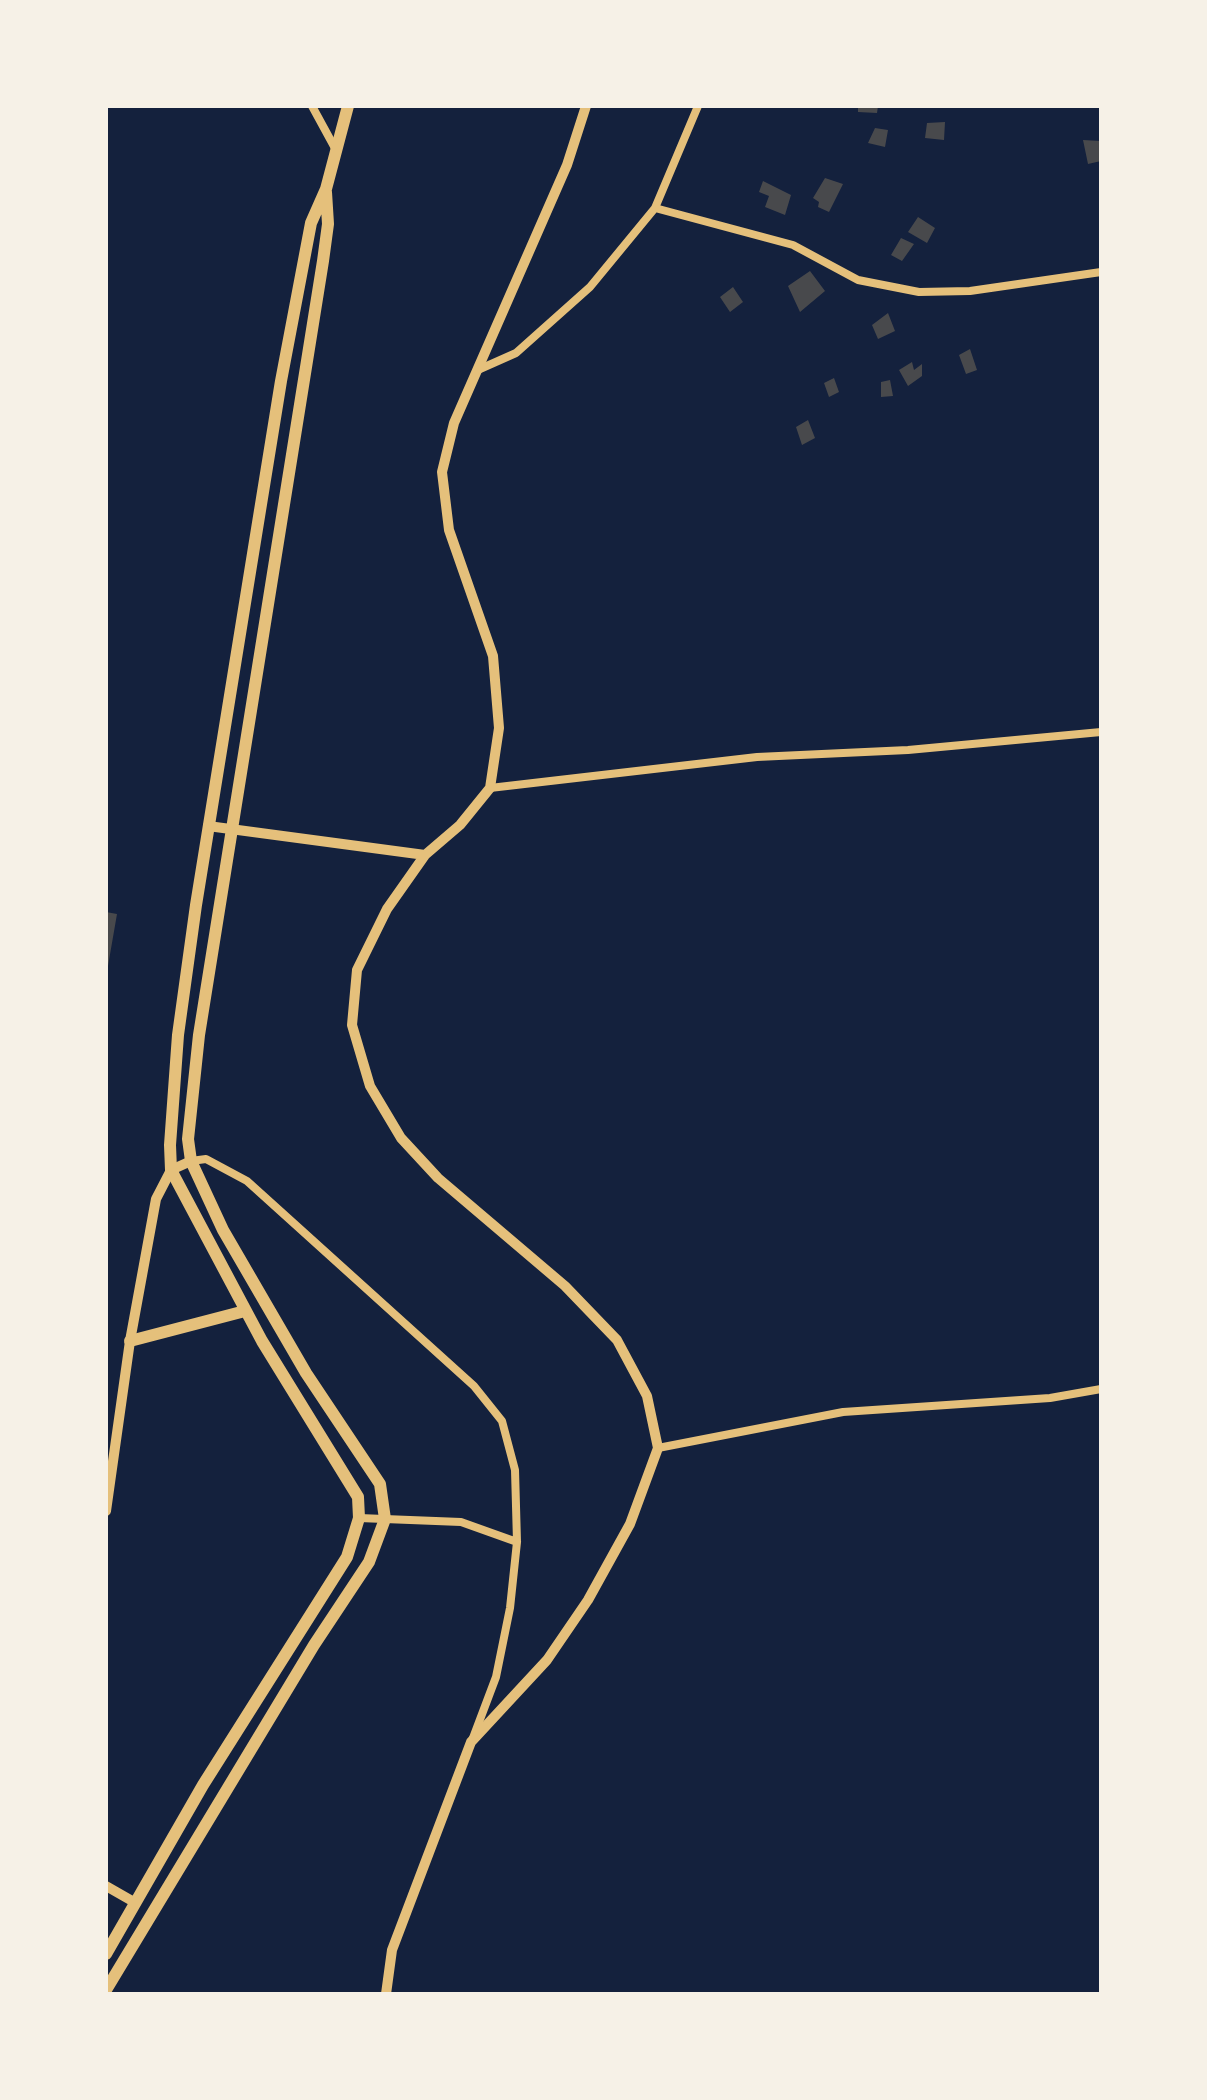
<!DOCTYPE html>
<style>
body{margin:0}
#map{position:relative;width:1207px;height:2100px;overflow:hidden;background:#14213d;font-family:"Nunito Sans",sans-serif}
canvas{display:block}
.frame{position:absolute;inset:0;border:108px solid #f6f1e7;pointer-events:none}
</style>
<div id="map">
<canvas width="1207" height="2100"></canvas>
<div class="frame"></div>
</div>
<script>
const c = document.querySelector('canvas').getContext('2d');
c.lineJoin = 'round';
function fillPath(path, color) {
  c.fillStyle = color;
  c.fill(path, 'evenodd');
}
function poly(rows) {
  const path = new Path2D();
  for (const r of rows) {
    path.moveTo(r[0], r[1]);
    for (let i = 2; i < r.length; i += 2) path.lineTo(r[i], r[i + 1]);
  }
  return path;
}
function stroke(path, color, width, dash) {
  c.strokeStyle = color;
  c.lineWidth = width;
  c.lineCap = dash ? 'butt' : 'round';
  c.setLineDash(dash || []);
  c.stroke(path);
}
const building = poly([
 [858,106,878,106,877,113,858,112],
 [945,122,944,140,925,138,927,123],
 [875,128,888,130,885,147,868,143],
 [1083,140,1101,141,1101,161,1088,164],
 [825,178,843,184,829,212,818,207,819,202,813,198],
 [763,181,791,195,785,215,765,207,769,196,759,192],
 [918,217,935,228,927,243,908,232],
 [901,238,914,244,902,261,891,255],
 [810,271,825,291,800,312,788,286],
 [733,287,743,302,730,312,720,297],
 [888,313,895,331,878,339,872,325],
 [970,349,977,370,966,374,959,355],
 [912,362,914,370,922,364,922,376,908,386,899,370],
 [834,378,839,392,829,397,824,383],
 [890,380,893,396,881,397,881,382],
 [808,420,815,438,802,445,796,427],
 [106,912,117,914,108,966,106,966]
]);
const minor = poly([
 [312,106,336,150],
 [655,208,793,245,858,280,919,292,970,291,1101,272],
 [480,369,516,353,590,287,655,208,698,106],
 [490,788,757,757,908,750,1101,732],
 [191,1161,206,1159,247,1181,474,1386,502,1421,515,1470,517,1542,510,1608,496,1677,473,1738],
 [658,1448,843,1412,1050,1398,1101,1389],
 [359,1518,461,1522,517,1542]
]);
const tertiary = poly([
 [208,826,425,855],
 [106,1511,130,1341,156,1199,171,1170,191,1161],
 [106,1886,134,1902],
 [386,1994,392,1950,471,1742,547,1660,588,1600,630,1524,658,1448,647,1396,617,1340,565,1286,438,1178,401,1138,370,1086,352,1025,357,970,387,909,425,855,460,825,490,788,499,728,493,656,449,530,442,472,454,423,567,165,586,106]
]);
const primary = poly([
 [130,1341,245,1311],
 [106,1954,203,1785,347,1557,359,1518,358,1497,262,1341,171,1170,170,1145,178,1035,196,905,281,381,311,223,326,189,348,106],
 [106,1990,314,1645,369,1562,385,1519,380,1484,306,1373,223,1230,191,1161,188,1139,199,1035,323,261,328,224,326,192]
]);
fillPath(building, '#48494c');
stroke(minor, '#e5c07b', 8);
stroke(tertiary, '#e5c07b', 10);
stroke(primary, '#e5c07b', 12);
</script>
